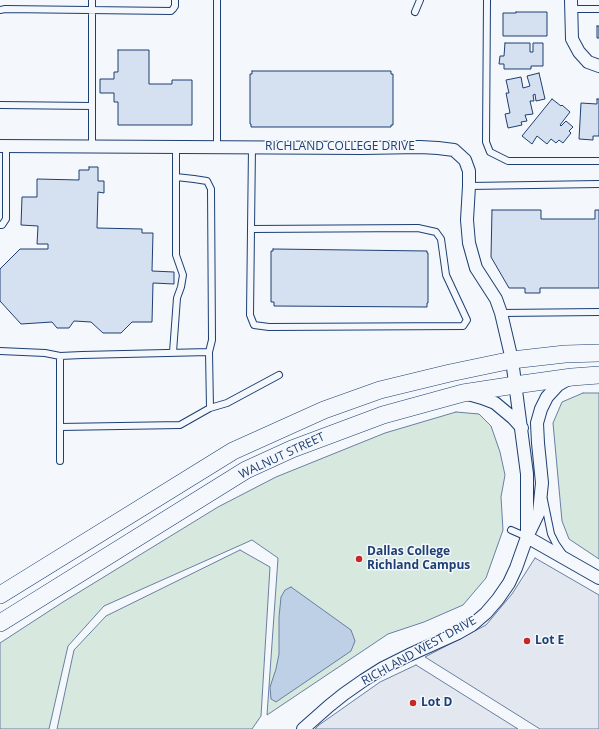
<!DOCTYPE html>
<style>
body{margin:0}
canvas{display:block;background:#f4f7fb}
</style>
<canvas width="599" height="729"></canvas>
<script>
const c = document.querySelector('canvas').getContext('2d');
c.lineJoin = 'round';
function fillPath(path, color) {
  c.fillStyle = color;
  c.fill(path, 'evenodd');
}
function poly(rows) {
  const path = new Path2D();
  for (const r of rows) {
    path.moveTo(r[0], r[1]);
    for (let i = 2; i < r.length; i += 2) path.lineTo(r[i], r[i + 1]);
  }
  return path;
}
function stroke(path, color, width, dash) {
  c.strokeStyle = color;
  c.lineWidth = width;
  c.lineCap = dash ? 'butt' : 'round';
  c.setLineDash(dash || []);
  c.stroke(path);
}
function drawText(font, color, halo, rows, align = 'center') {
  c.font = font + ' "Open Sans",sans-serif';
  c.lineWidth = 3;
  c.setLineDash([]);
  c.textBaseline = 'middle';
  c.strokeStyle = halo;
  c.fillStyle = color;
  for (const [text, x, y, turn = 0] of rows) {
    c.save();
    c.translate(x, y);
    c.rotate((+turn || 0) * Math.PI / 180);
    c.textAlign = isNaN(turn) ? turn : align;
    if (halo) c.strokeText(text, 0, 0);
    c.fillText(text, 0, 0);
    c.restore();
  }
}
const green = poly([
 [583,393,599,393,599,559,569,539,562,521,553,423,562,402,583,393],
 [456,412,479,414,491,426,500,452,505,475,501,497,503,530,486,578,463,605,424,622,388,634,267,715,278,558,252,540,104,606,68,646,49,729,0,729,0,643,63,602,218,507,276,477,385,433,456,412],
 [240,550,270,567,261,716,252,729,57,729,74,650,106,616,240,550]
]);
const parking = poly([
 [535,558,599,595,599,729,540,729,425,657,486,625,512,594,535,558],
 [416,665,518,729,315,729,319,725,380,682,416,665]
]);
const water = poly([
 [291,587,351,630,355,641,351,651,276,702,271,699,270,687,276,669,279,654,279,617,281,597,285,590,291,587]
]);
const building = poly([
 [516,12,547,12,547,36,503,36,503,13,516,13,516,12],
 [597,26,599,26,599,38,597,38,597,26],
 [505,43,530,43,530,52,533,52,533,43,543,43,543,66,531,66,531,69,504,69,504,64,499,64,500,56,504,56,505,43],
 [118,50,149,50,149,84,172,84,172,80,192,80,192,125,118,125,118,102,114,102,114,93,100,93,100,79,114,79,114,72,118,72,118,50],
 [252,71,391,71,391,74,393,74,393,125,391,125,391,127,251,127,251,124,250,124,250,74,252,74,252,71],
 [539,73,545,99,536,101,535,94,533,95,534,101,530,101,533,114,525,115,527,121,521,122,522,125,508,128,505,114,510,113,506,93,509,93,506,80,521,77,523,88,530,86,527,76,539,73],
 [552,99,561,106,562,105,570,112,560,125,561,126,566,121,573,127,569,131,571,133,563,143,559,140,556,143,551,139,547,144,537,136,532,144,522,136,552,99],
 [597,99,599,99,599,136,593,136,593,140,579,139,581,103,597,104,597,99],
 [89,167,98,167,98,181,104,181,104,193,98,192,97,228,142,229,142,233,153,233,152,271,174,272,174,284,153,283,152,322,132,322,121,333,103,333,91,322,74,321,69,328,57,328,52,322,21,324,0,301,0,269,20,249,48,249,48,244,37,244,38,226,21,225,22,197,37,197,37,179,79,180,79,170,89,170,89,167],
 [492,210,541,210,541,219,595,219,595,210,599,210,599,288,540,288,540,293,525,293,525,288,509,288,491,257,492,210],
 [273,249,427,251,427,253,428,253,428,303,427,303,427,307,274,306,274,302,271,302,271,251,273,251,273,249]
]);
const lane = poly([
 [487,0,486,142,490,152,508,161,599,161],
 [571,9,599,9],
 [0,10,5,9,171,11,173,9,175,6,175,0],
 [415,12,420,0],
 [0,105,92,106],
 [92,147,92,0],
 [217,147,217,0],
 [469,186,599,184],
 [0,225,2,225,6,219,6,146],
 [251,229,418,228,436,232,441,239,446,275,467,320,463,326,269,327,254,325,250,315,251,229,252,147],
 [501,313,599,312],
 [0,351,45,353,60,356,82,355,209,352,212,340,211,189,207,181,194,179,176,177,176,147],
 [173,352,177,298,181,287,183,275,176,255,176,177],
 [60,356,60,427,180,425,210,408,209,352],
 [210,408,227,403,279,375],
 [60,427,60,461],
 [544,500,551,534,556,544,563,554],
 [511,530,527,537]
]);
const street = poly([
 [571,0,572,39,579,52,588,62,599,66],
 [0,146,363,148,420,147,438,148,454,150,465,160,469,171,469,186,467,220,469,243,476,268,496,299,501,313,512,360,527,474,527,537],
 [468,394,482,398,495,403,513,418,522,428],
 [527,537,599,578],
 [303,729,329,706,344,694,364,680,383,668,409,655,458,633,472,625,486,613,498,599,509,583,516,568,527,537,539,512,542,483,538,443,537,423,541,409,547,397,558,385,568,379]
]);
const secondary = poly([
 [0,595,233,451,324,410,380,390,450,373,512,360,565,354,599,353],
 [0,623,246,470,292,449,383,415,463,393,515,385,572,377,599,375]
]);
const markers = [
 [359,559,4,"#c62828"],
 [527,641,4,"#c62828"],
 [413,703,4,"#c62828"]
];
const streetNames = [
 ["RICHLAND COLLEGE DRIVE",340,147],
 ["WALNUT STREET",282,456,-25],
 ["RICHLAND WEST DRIVE",419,651,-29]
];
const poiNames = [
 ["Dallas College",367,552],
 ["Richland Campus",367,566],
 ["Lot E",535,641],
 ["Lot D",421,703]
];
fillPath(green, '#d7e8df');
stroke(green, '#687fa3', 1);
fillPath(parking, '#e3e8f0');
stroke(parking, '#687fa3', 1);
fillPath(water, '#bed0e5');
stroke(water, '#687fa3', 1);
fillPath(building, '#d5e0f0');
stroke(building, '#1d3f73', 1);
stroke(lane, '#1d3f73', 8);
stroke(street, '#1d3f73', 14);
stroke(secondary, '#1d3f73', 18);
stroke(lane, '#f4f7fb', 6);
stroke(street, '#f4f7fb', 12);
stroke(secondary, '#f4f7fb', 17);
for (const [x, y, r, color] of markers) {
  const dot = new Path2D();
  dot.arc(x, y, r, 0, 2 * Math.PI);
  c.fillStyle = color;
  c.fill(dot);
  stroke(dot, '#f4f7fb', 1.5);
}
drawText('12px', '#1d3f73', '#f4f7fb', streetNames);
drawText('bold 12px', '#1d3f73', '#f4f7fb', poiNames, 'left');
</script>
